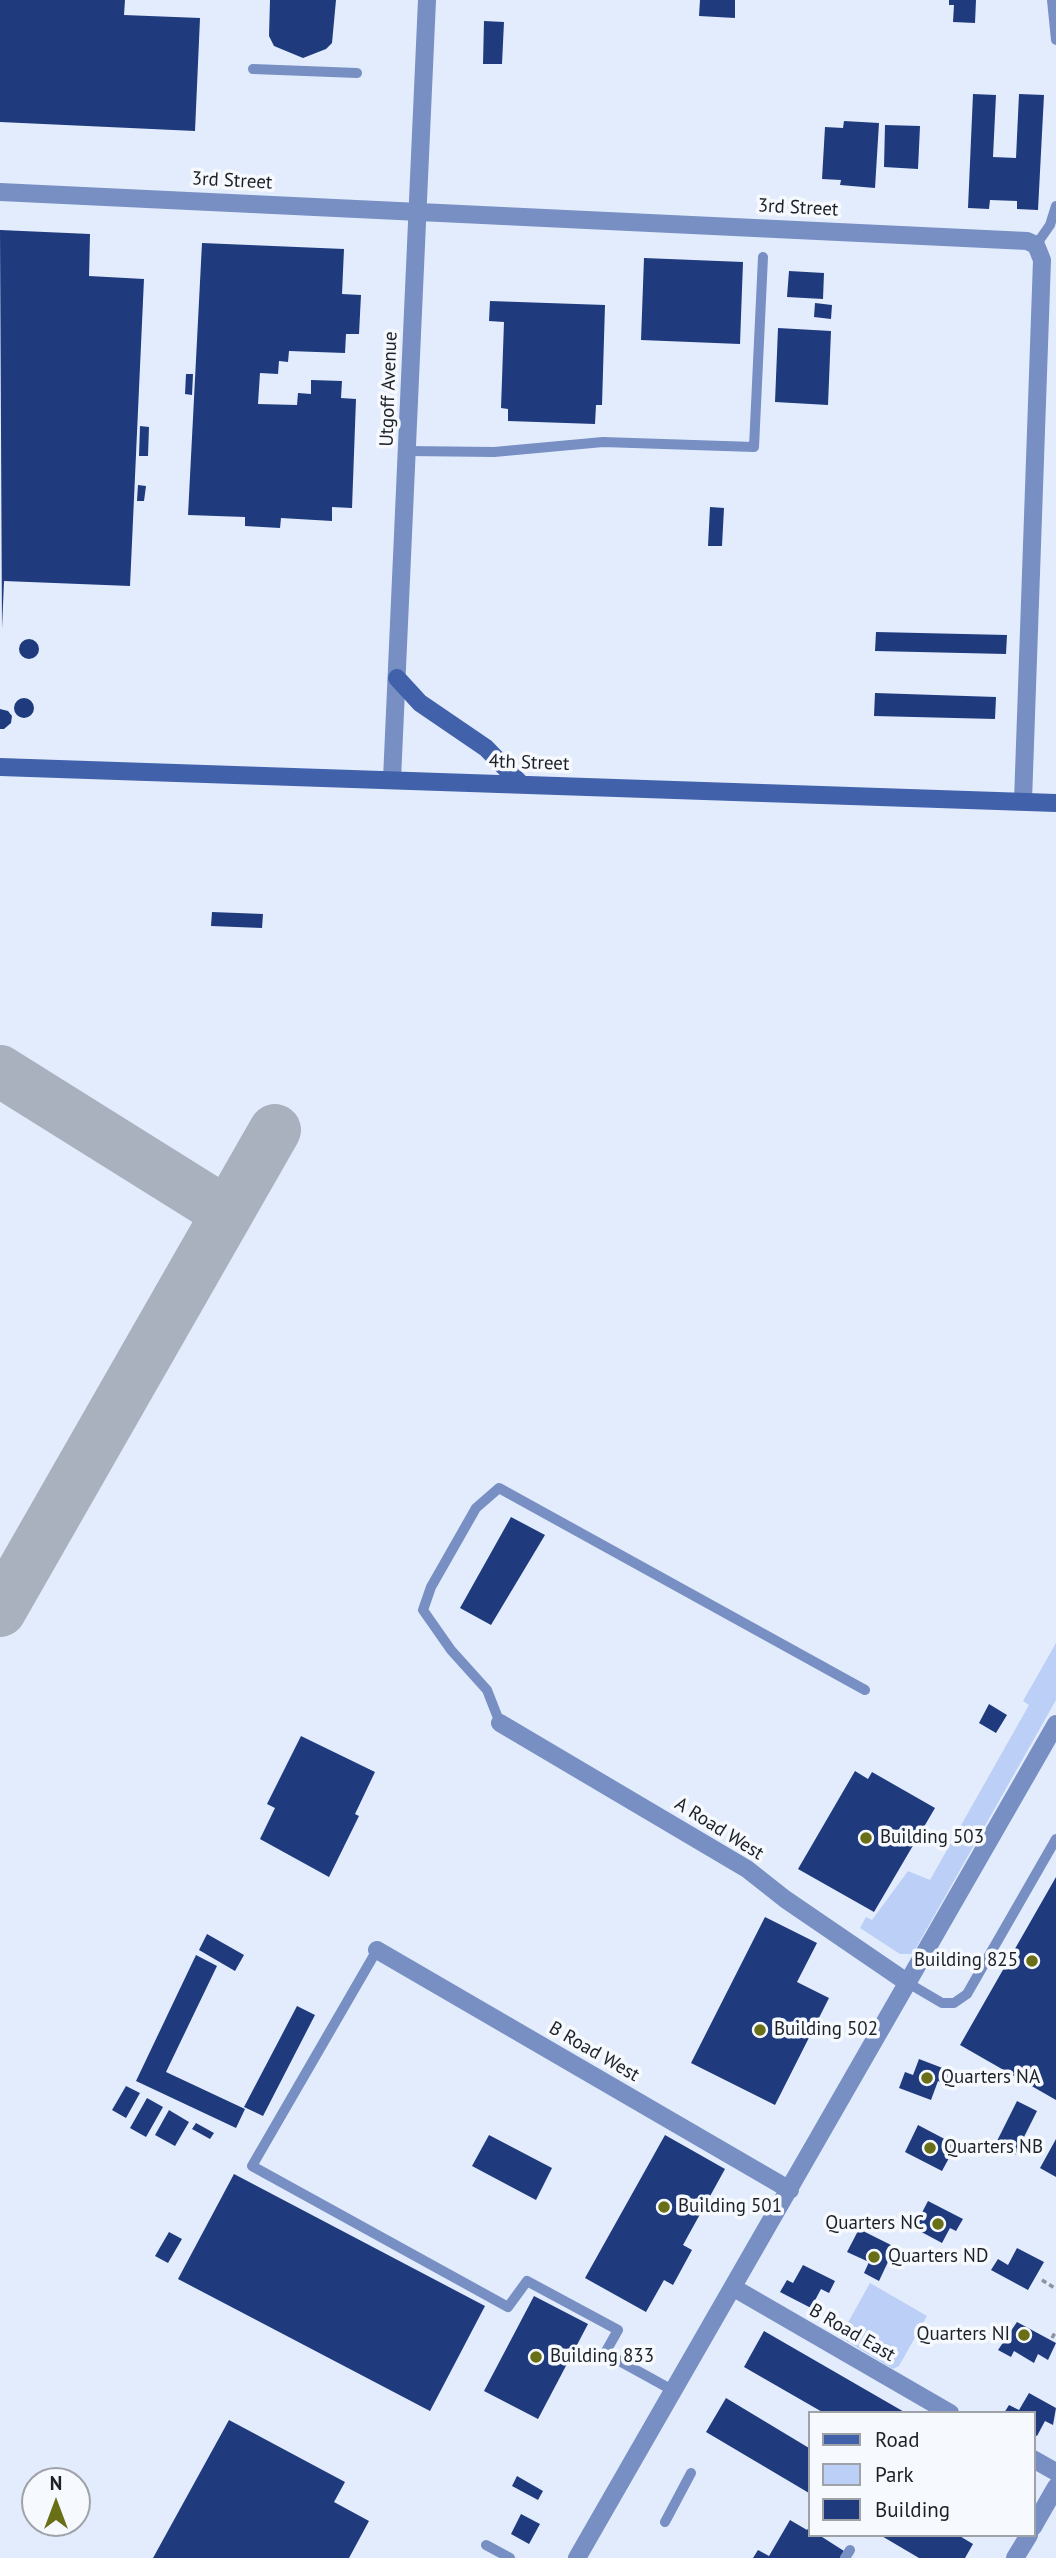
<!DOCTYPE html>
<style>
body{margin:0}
#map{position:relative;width:1056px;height:2558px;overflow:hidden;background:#e3ecfd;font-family:"PT Sans",sans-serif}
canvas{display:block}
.legend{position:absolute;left:808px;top:2411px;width:228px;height:126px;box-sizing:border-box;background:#f6f9fd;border:2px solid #9fa2a7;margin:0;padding:9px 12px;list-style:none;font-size:21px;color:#1c2027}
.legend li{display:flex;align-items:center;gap:14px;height:35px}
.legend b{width:35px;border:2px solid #9fa2a7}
.north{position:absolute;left:21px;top:2467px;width:70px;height:70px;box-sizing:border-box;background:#f6f9fd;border:2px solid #9fa2a7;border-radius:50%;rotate:0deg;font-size:19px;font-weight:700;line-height:28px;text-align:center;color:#1c2027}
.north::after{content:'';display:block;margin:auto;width:24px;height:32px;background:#686f17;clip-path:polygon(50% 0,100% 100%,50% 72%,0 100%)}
</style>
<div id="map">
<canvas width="1056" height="2558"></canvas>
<ul class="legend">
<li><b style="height:9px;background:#4161aa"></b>Road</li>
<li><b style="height:19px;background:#bccff6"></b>Park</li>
<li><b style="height:19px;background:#1f3b7e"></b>Building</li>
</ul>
<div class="north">N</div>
</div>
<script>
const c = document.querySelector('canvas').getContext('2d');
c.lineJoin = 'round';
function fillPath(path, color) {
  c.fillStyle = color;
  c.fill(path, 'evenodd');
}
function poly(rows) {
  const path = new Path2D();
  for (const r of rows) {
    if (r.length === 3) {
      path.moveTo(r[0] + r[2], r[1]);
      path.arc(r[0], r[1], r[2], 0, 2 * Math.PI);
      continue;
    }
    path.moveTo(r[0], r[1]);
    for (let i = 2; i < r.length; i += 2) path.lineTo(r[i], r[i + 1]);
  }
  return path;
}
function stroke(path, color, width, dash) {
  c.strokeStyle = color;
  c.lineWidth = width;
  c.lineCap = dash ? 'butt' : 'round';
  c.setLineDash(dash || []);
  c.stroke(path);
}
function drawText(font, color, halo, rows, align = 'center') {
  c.font = font + ' "PT Sans",sans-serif';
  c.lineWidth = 7;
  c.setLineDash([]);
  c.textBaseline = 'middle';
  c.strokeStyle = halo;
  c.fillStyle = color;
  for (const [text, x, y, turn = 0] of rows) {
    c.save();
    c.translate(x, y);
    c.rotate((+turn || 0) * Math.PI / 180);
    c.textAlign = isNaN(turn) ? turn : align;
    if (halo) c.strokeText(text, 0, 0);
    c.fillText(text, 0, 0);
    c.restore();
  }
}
const green = poly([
 [1056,1643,1056,1700,916,1948,911,1954,900,1954,860,1928,866,1917,872,1920,908,1871,930,1880,1029,1705,1023,1701],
 [870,2283,927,2316,899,2366,893,2369,840,2337]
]);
const taxiway = poly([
 [0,1071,227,1213],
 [0,1611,275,1130]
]);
const building = poly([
 [0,0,125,0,124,15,200,18,195,131,0,122],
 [270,0,336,0,332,43,326,49,303,58,274,46,269,36],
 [700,0,735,0,735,18,699,16],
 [949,0,976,0,975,23,953,22,954,5,949,5],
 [484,21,504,22,502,64,483,64],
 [973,94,996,95,993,157,1016,158,1019,94,1044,95,1038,210,1017,209,1017,201,990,200,989,209,968,208],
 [844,121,879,123,875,188,840,185,841,180,822,179,825,127,843,128],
 [885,125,920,126,918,169,884,167],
 [0,230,90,234,89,276,144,279,130,586,4,581,2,629],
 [202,243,344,249,342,294,361,295,359,334,346,334,345,353,289,351,288,362,279,361,278,374,260,373,258,404,297,405,298,393,311,394,311,380,342,381,341,398,356,399,352,508,332,507,332,521,281,518,280,528,245,526,245,517,188,515],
 [644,258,743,262,740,344,641,340],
 [789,271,824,273,823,299,787,297],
 [490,301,605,305,602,405,596,405,595,424,508,421,508,409,501,408,504,322,489,321],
 [815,303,832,305,831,319,814,317],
 [778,328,831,331,828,405,775,402],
 [186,374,193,374,192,395,185,394],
 [140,426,149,427,148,456,139,456],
 [138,485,146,486,144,501,137,501],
 [710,507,724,508,722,546,708,546],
 [876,632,1007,635,1006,654,875,651],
 [29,649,10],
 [875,693,996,697,995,719,874,716],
 [24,708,10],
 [0,709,8,711,12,716,11,723,4,729,0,729],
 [212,912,263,914,262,928,211,926],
 [511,1517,545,1535,491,1625,460,1608],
 [989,1704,1007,1715,996,1733,979,1723],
 [301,1736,375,1772,355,1814,359,1816,329,1877,260,1839,275,1808,267,1804],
 [855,1771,868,1779,872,1772,935,1808,874,1912,798,1869],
 [1056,1877,1056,2100,960,2045],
 [765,1917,817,1943,797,1982,829,1998,775,2105,691,2063],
 [207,1934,244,1955,235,1971,199,1950],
 [196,1955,217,1966,166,2072,245,2109,236,2128,136,2081],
 [297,2006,315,2015,263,2116,244,2107],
 [919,2059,953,2072,948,2085,938,2081,931,2100,899,2088,905,2072,913,2075],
 [126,2086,140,2093,126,2118,112,2110],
 [147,2098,163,2107,146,2137,130,2128],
 [1017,2101,1037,2111,1015,2155,995,2145],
 [169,2110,189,2122,175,2146,155,2135],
 [196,2123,214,2133,210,2139,192,2129],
 [918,2125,956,2145,942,2171,905,2152],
 [489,2135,552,2168,536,2200,472,2166],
 [665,2135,725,2169,683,2245,692,2250,673,2285,664,2280,646,2312,585,2278],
 [1056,2139,1056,2177,1040,2168],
 [234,2174,485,2306,430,2411,178,2279],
 [928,2201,963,2219,956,2231,950,2228,942,2243,914,2228],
 [859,2229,895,2247,879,2281,864,2273,869,2262,847,2252],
 [169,2232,182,2239,168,2263,155,2256],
 [1017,2248,1044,2262,1028,2290,991,2270,998,2259,1008,2265],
 [803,2265,835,2281,829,2293,821,2289,811,2308,780,2292,787,2280,793,2283],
 [534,2296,588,2324,538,2419,484,2391],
 [1017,2322,1056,2343,1048,2360,1038,2354,1034,2363,1014,2351,1011,2357,998,2350],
 [764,2331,906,2413,824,2413,744,2367],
 [1029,2393,1056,2408,1053,2425,1045,2421,1037,2436,1033,2434,1033,2413,1004,2413,1009,2405,1019,2410],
 [726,2398,809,2448,809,2493,706,2432],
 [229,2420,345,2482,334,2502,369,2521,349,2558,153,2558],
 [517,2476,543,2491,538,2500,512,2486],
 [521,2514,540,2524,529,2544,511,2534],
 [790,2520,807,2530,809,2527,809,2535,819,2535,844,2551,840,2558,753,2558,758,2550,769,2556],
 [880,2535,958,2535,973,2544,965,2558,919,2558]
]);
const path = poly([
 [1042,2280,1056,2289],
 [1052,2338,1056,2331]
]);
const service = poly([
 [1052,0,1056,40],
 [253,69,357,73],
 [1036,245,1050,225,1056,206],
 [407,451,494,452,603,442,754,447,763,257],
 [500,1723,487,1690,451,1650,423,1610,431,1587,476,1508,499,1488,865,1690],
 [377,1950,252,2166,508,2307,527,2281,618,2330,605,2353,674,2391],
 [908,1983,942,2003,954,2003,967,1994,1056,1839],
 [665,2522,691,2473],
 [486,2545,510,2558],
 [845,2558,850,2550]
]);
const minor = poly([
 [0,192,1027,241,1036,245,1042,260,1023,801],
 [392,779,427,0],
 [500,1723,747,1869,785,1899,908,1983],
 [377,1950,790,2190],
 [734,2288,950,2413],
 [1033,2459,1056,2472],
 [1033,2527,1056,2487],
 [577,2558,1056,1724],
 [1015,2558,1029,2535]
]);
const secondary = poly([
 [397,678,420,703,486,748,520,783],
 [0,767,1056,803]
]);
const markers = [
 [866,1838,7,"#686f17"],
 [1032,1961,7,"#686f17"],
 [760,2030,7,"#686f17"],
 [927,2078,7,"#686f17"],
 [930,2148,7,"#686f17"],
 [664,2207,7,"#686f17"],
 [938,2224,7,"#686f17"],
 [874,2257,7,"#686f17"],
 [1024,2335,7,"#686f17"],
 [536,2357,7,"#686f17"]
];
const streetNames = [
 ["3rd Street",232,181,3],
 ["3rd Street",798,208,3],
 ["Utgoff Avenue",389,389,-88],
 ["4th Street",529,763,2],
 ["A Road West",719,1829,32],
 ["B Road West",594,2052,30],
 ["B Road East",852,2333,30]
];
const poiNames = [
 ["Building 503",880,1838],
 ["Building 825",1018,1961,"right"],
 ["Building 502",774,2030],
 ["Quarters NA",941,2078],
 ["Quarters NB",944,2148],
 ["Building 501",678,2207],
 ["Quarters NC",924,2224,"right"],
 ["Quarters ND",888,2257],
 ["Quarters NI",1010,2335,"right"],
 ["Building 833",550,2357]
];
fillPath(green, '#bccff6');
stroke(taxiway, '#a9b0be', 52);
fillPath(building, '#1f3b7e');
stroke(path, '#8c929f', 3.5, [5, 3.5]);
stroke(service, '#778fc2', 10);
stroke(minor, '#778fc2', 18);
stroke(secondary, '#4161aa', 18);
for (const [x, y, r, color] of markers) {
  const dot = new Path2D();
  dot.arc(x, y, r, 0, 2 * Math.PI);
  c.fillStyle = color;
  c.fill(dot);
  stroke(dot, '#f6f9fd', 2.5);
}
drawText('19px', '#1c2027', '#f6f9fd', streetNames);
drawText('19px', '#1c2027', '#f6f9fd', poiNames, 'left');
</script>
